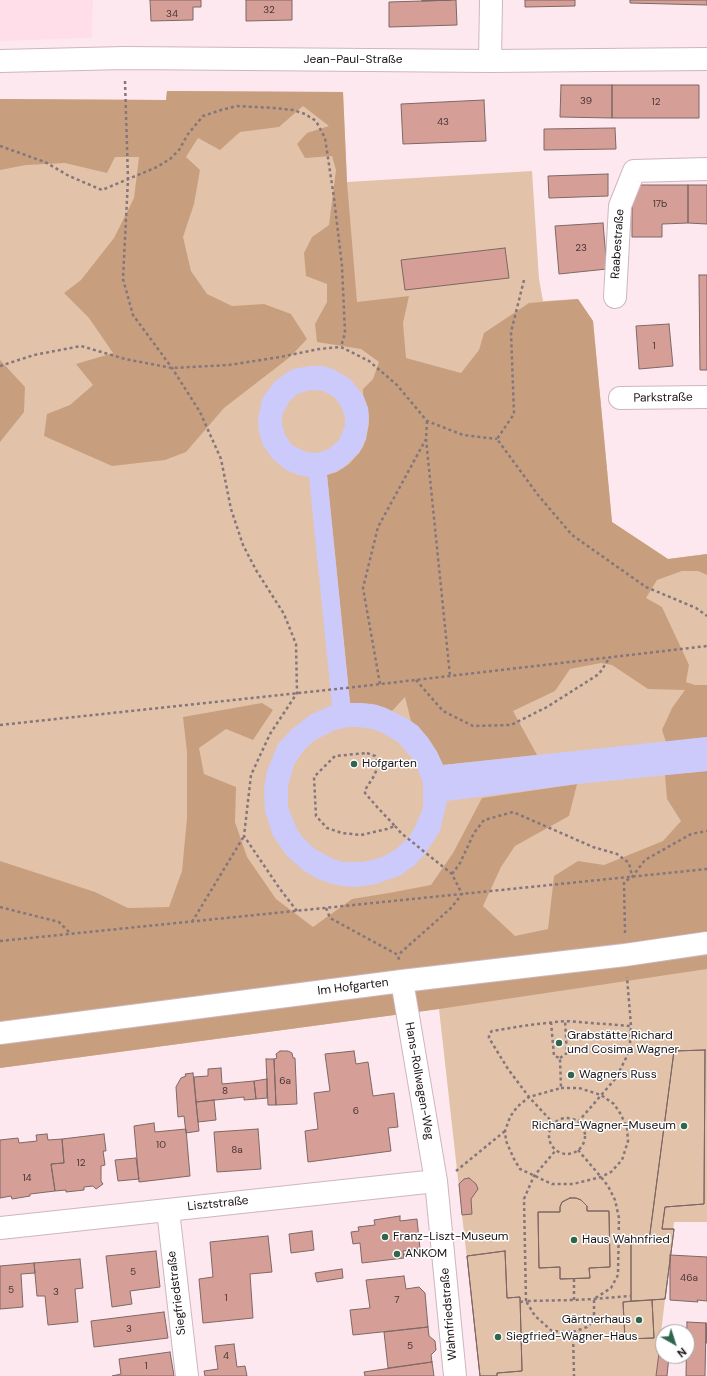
<!DOCTYPE html>
<meta charset="utf-8">
<style>
body{margin:0}
#map{position:relative;width:707px;height:1376px;overflow:hidden;background:#fde8f0;font-family:"DM Sans",sans-serif}
canvas{display:block}
.north{position:absolute;left:655px;top:1324px;width:40px;height:40px;box-sizing:border-box;background:#fff;border:1px solid #a3a0a1;border-radius:50%;rotate:141deg;font-size:11px;font-weight:700;line-height:16px;text-align:center;color:#1a1215}
.north::after{content:'';display:block;margin:auto;width:14px;height:18px;background:#30664d;clip-path:polygon(50% 0,100% 100%,50% 72%,0 100%)}
</style>
<div id="map">
<canvas width="707" height="1376"></canvas>
<div class="north">N</div>
</div>
<script>
const c = document.querySelector('canvas').getContext('2d');
c.lineJoin = 'round';
function fillPath(path, color) {
  c.fillStyle = color;
  c.fill(path, 'evenodd');
}
function poly(rows) {
  const path = new Path2D();
  for (const r of rows) {
    if (r.length === 3) {
      path.moveTo(r[0] + r[2], r[1]);
      path.arc(r[0], r[1], r[2], 0, 2 * Math.PI);
      continue;
    }
    path.moveTo(r[0], r[1]);
    for (let i = 2; i < r.length; i += 2) path.lineTo(r[i], r[i + 1]);
  }
  return path;
}
function stroke(path, color, width, dash) {
  c.strokeStyle = color;
  c.lineWidth = width;
  c.lineCap = dash ? 'butt' : 'round';
  c.setLineDash(dash || []);
  c.stroke(path);
}
function drawText(font, color, halo, rows, align = 'center') {
  c.font = font + ' "DM Sans",sans-serif';
  c.lineWidth = 3;
  c.setLineDash([]);
  c.textBaseline = 'middle';
  c.strokeStyle = halo;
  c.fillStyle = color;
  for (const [text, x, y, turn = 0] of rows) {
    c.save();
    c.translate(x, y);
    c.rotate((+turn || 0) * Math.PI / 180);
    c.textAlign = isNaN(turn) ? turn : align;
    if (halo) c.strokeText(text, 0, 0);
    c.fillText(text, 0, 0);
    c.restore();
  }
}
const built = poly([
 [0,0,93,0,92,38,0,41]
]);
const green = poly([
 [167,91,343,92,347,182,532,171,539,279,543,301,578,299,593,321,612,522,668,559,707,554,707,1222,674,1222,656,1376,480,1376,439,1009,0,1068,0,99,166,100]
]);
const forest = poly([
 [167,91,343,92,347,182,357,302,409,296,403,323,406,358,461,373,479,350,484,333,529,303,578,299,593,321,612,522,668,559,707,554,707,575,698,571,682,571,657,580,646,598,662,607,689,665,686,682,695,685,707,685,707,737,666,742,662,730,672,708,685,690,648,689,612,665,601,663,570,669,555,691,513,711,537,755,443,765,437,752,428,738,411,721,405,697,392,711,373,704,350,703,327,475,337,472,349,464,359,453,363,447,366,439,369,424,368,408,363,395,363,389,373,379,379,362,361,349,317,342,315,324,327,302,327,284,306,276,304,253,312,237,329,225,336,170,332,156,305,158,297,144,307,133,329,126,303,106,279,127,240,132,220,150,198,138,186,157,200,170,194,204,183,237,191,271,207,294,232,306,264,304,291,314,307,339,290,357,224,408,186,452,165,460,112,466,44,436,47,414,70,405,93,385,76,364,113,353,89,318,64,293,81,280,114,238,134,198,139,157,115,157,107,173,65,163,26,165,0,170,0,99,166,100],
 [0,360,25,387,24,412,0,442],
 [262,703,273,710,253,740,226,729,199,748,204,774,236,787,235,822,247,857,276,899,313,927,352,899,389,893,431,885,453,853,482,798,577,784,569,816,515,846,501,867,483,906,515,936,548,929,554,876,578,861,604,865,663,841,681,821,667,799,665,775,707,771,707,969,439,1009,0,1068,0,861,95,892,128,908,169,907,182,871,187,818,187,752,183,717]
]);
const water = poly([
 [311,366,323,366,333,369,350,379,363,395,368,408,369,417,366,439,359,453,343,468,327,475,350,703,362,703,377,705,386,708,406,718,418,726,428,738,437,752,443,765,707,737,707,771,577,784,447,801,440,831,425,854,416,864,401,875,376,884,357,887,342,886,329,883,316,878,304,871,287,856,273,836,265,811,264,789,267,771,278,744,292,729,310,715,332,705,309,477,298,475,286,470,272,458,263,445,259,432,258,420,262,399,274,382,286,373,293,369],
 [310,390,323,391,334,397,341,406,345,417,345,425,343,431,339,440,329,449,317,453,306,452,292,445,285,435,282,425,282,415,289,402,297,394],
 [348,727,359,727,372,729,381,732,399,743,415,762,423,783,423,808,414,829,408,838,395,850,380,858,363,862,343,862,333,859,315,849,302,837,296,827,288,807,288,786,291,775,294,765,299,757,306,748,315,740,335,730]
]);
const building = poly([
 [150,0,201,0,201,7,193,7,193,20,151,21,150,0],
 [246,0,292,0,292,20,246,21,246,0],
 [422,0,451,0,422,1,422,0],
 [456,0,457,25,389,27,389,2,456,0],
 [525,0,575,0,575,6,525,7,525,0],
 [630,0,707,0,707,5,630,3,630,0],
 [561,85,612,85,612,118,560,117,561,85],
 [612,85,699,85,699,118,612,118,612,85],
 [484,100,486,141,403,144,401,104,484,100],
 [615,128,616,149,544,150,544,129,615,128],
 [608,174,608,196,549,198,548,176,608,174],
 [632,185,688,185,688,223,662,224,662,237,632,237,632,185],
 [688,185,707,185,707,224,688,223,688,185],
 [603,223,607,269,559,274,555,226,603,223],
 [505,248,509,278,405,290,401,260,505,248],
 [699,275,707,275,707,370,700,370,699,275],
 [669,324,673,366,639,369,636,326,669,324],
 [705,1050,704,1204,665,1207,662,1229,674,1229,665,1299,652,1300,654,1338,625,1339,623,1302,631,1301,631,1242,649,1241,674,1051,705,1050],
 [705,1050,704,1204,665,1207,662,1229,674,1229,665,1299,631,1301,631,1242,649,1241,674,1051,705,1050],
 [280,1051,288,1051,292,1053,293,1058,295,1058,297,1104,276,1105,274,1059,277,1058,276,1054,280,1051],
 [354,1051,356,1064,368,1062,373,1096,394,1093,398,1127,388,1128,391,1151,308,1162,305,1131,318,1129,314,1093,330,1091,325,1054,354,1051],
 [266,1059,274,1059,276,1105,268,1105,266,1059],
 [221,1068,222,1084,254,1081,256,1099,244,1100,244,1097,196,1102,194,1077,208,1076,208,1069,221,1068],
 [193,1073,199,1131,186,1133,184,1116,178,1117,176,1087,181,1078,186,1076,185,1074,193,1073],
 [267,1079,267,1098,256,1099,254,1081,267,1079],
 [214,1100,216,1120,198,1122,196,1102,214,1100],
 [154,1123,155,1132,186,1129,190,1176,139,1182,134,1126,154,1123],
 [258,1129,261,1169,217,1172,214,1132,258,1129],
 [47,1134,48,1140,62,1139,64,1163,51,1164,55,1191,30,1194,30,1196,12,1199,11,1196,0,1198,0,1140,18,1138,19,1143,37,1141,36,1135,47,1134],
 [104,1134,106,1151,103,1151,105,1165,101,1166,101,1181,103,1184,96,1189,93,1186,84,1187,84,1190,66,1192,66,1190,55,1191,51,1164,64,1163,62,1139,104,1134],
 [136,1158,139,1179,118,1181,115,1160,136,1158],
 [469,1178,476,1184,478,1189,471,1199,472,1214,462,1215,459,1184,464,1179,469,1178],
 [570,1198,576,1198,581,1200,587,1206,587,1211,609,1211,610,1267,589,1268,590,1278,560,1279,560,1267,539,1268,538,1212,560,1212,560,1207,562,1202,570,1198],
 [570,1198,576,1198,581,1200,587,1206,587,1211,609,1211,610,1267,589,1268,590,1278,560,1279,560,1267,539,1268,538,1212,560,1212,560,1207,562,1202,570,1198],
 [400,1216,400,1221,417,1219,420,1249,403,1251,404,1258,362,1263,360,1243,353,1244,351,1232,359,1231,358,1227,375,1225,374,1220,400,1216],
 [312,1231,314,1250,291,1253,289,1234,312,1231],
 [268,1236,272,1272,250,1274,253,1318,203,1323,199,1279,213,1277,210,1242,268,1236],
 [156,1251,160,1287,130,1291,132,1304,112,1307,106,1256,156,1251],
 [505,1251,507,1298,520,1297,522,1371,497,1373,497,1376,480,1376,467,1256,505,1251],
 [505,1251,507,1298,520,1297,522,1371,497,1373,497,1376,480,1376,467,1256,505,1251],
 [670,1255,707,1257,707,1301,697,1300,698,1302,670,1300,670,1255],
 [80,1259,83,1288,75,1289,78,1322,48,1325,45,1296,37,1296,34,1263,80,1259],
 [34,1263,35,1273,21,1274,23,1307,0,1309,0,1266,34,1263],
 [342,1269,343,1278,317,1282,315,1273,342,1269],
 [404,1276,406,1289,419,1287,425,1293,428,1327,353,1335,350,1310,370,1308,366,1280,404,1276],
 [652,1300,654,1338,625,1339,623,1302,652,1300],
 [164,1312,168,1338,94,1347,91,1321,164,1312],
 [687,1322,706,1323,705,1376,686,1376,687,1322],
 [706,1323,707,1343,706,1343,706,1323],
 [428,1327,429,1336,435,1341,436,1350,431,1355,432,1362,388,1368,384,1332,428,1327],
 [661,1337,663,1337,663,1356,669,1356,667,1376,656,1376,661,1337],
 [234,1344,237,1367,245,1366,247,1376,205,1376,204,1371,218,1369,215,1346,234,1344],
 [170,1352,174,1376,112,1376,121,1374,119,1359,170,1352],
 [432,1362,434,1376,365,1376,364,1372,432,1362]
]);
const path = poly([
 [125,81,128,179,123,279,133,315,172,368,200,412,221,459,231,509,243,545,256,570,284,614,296,644,297,693,270,734,251,775,244,836,280,889,297,911],
 [0,146,45,162,69,176,102,190,157,167,170,159,179,150,188,134,203,116,221,110,237,106,274,108,293,110,305,114,316,121,325,138,334,198,342,266,345,333,341,347],
 [524,280,511,332,514,414,497,439,538,495,572,535,646,587,696,608,707,616],
 [0,366,34,355,81,346,125,359,172,368,229,365,280,357,319,349,341,347,369,361,397,385,427,421,463,435,497,439],
 [427,421,426,439,450,676],
 [416,680,443,711,473,726,511,725,547,707,599,674,610,657],
 [380,684,363,588,378,527,426,439],
 [0,725,355,687,707,646],
 [367,753,375,756,378,766,374,776,365,790,365,793,378,808,395,826,387,829,361,835,342,833,327,828,316,816,314,777,335,756,367,753],
 [395,826,401,833,452,874,462,894,451,908,398,955],
 [452,874,460,863,474,833,484,820,513,812,593,847,617,854,629,863,632,876],
 [0,907,59,922,71,934],
 [326,908,330,918,398,955,399,960],
 [192,922,244,836],
 [625,933,624,882,632,877,645,860,691,834,707,831],
 [0,941,707,869],
 [551,1022,554,1056,560,1058,561,1088],
 [560,1058,567,1053,565,1021],
 [561,1088,579,1088,601,1095,614,1104,620,1113,627,1127,628,1141,622,1160,611,1172,601,1177,573,1184,552,1184,520,1169,514,1159,506,1141,505,1131,510,1117,517,1107,529,1097,561,1088],
 [567,1136,18],
 [578,1122,616,1078,627,1056,630,1044,631,1026,627,977],
 [554,1124,529,1097,508,1069,489,1038,489,1034,492,1031,529,1025,565,1021,631,1026],
 [578,1150,601,1177,608,1186,615,1200,619,1218,618,1275,611,1288,594,1299,594,1321,587,1327,573,1332,552,1331,535,1316,526,1301,574,1300,594,1299,631,1296],
 [456,1171,505,1131],
 [403,1255,420,1253],
 [574,1300,574,1278],
 [520,1302,526,1301,524,1199,534,1176,556,1150],
 [573,1332,574,1376]
]);
const minor = poly([
 [0,61,125,58,490,61,707,59],
 [490,61,491,0],
 [615,297,620,206,634,171,707,169],
 [620,398,707,397],
 [402,981,436,1181,455,1376],
 [0,1033,402,981,625,955,707,943],
 [168,1210,187,1376],
 [0,1228,436,1181]
]);
const markers = [
 [354,764,4,"#30664d"],
 [559,1043,4,"#30664d"],
 [571,1075,4,"#30664d"],
 [684,1126,4,"#30664d"],
 [385,1237,4,"#30664d"],
 [574,1240,4,"#30664d"],
 [397,1254,4,"#30664d"],
 [639,1320,4,"#30664d"],
 [498,1337,4,"#30664d"]
];
const numberNames = [
 ["32",269,10],
 ["34",172,14],
 ["39",586,101],
 ["12",656,102],
 ["43",443,122],
 ["17b",660,204],
 ["23",581,248],
 ["1",654,346],
 ["6a",285,1081],
 ["8",225,1091],
 ["6",356,1111],
 ["10",161,1145],
 ["8a",237,1150],
 ["12",81,1163],
 ["14",27,1178],
 ["5",133,1272],
 ["46a",689,1278],
 ["5",11,1290],
 ["3",56,1292],
 ["1",226,1298],
 ["7",397,1300],
 ["3",129,1329],
 ["5",410,1346],
 ["4",226,1356],
 ["1",146,1366]
];
const streetNames = [
 ["Jean-Paul-Straße",353,60],
 ["Raabestraße",618,244,-86],
 ["Parkstraße",663,398,-1],
 ["Im Hofgarten",353,987,-7],
 ["Hans-Rollwagen-Weg",419,1081,80],
 ["Lisztstraße",218,1204,-6],
 ["Siegfriedstraße",177,1293,-97],
 ["Wahnfriedstraße",449,1314,-95]
];
const poiNames = [
 ["Hofgarten",362,764],
 ["Grabstätte Richard",567,1036],
 ["und Cosima Wagner",567,1050],
 ["Wagners Russ",579,1075],
 ["Richard-Wagner-Museum",676,1126,"right"],
 ["Franz-Liszt-Museum",393,1237],
 ["Haus Wahnfried",582,1240],
 ["ANKOM",405,1254],
 ["Gärtnerhaus",631,1320,"right"],
 ["Siegfried-Wagner-Haus",506,1337]
];
fillPath(built, '#ffdde9');
fillPath(green, '#e2c3aa');
fillPath(forest, '#c89f7e');
fillPath(water, '#cccafa');
fillPath(building, '#d59f97');
stroke(building, '#7e6764', 1);
stroke(minor, '#ceb6be', 24);
stroke(path, '#84767c', 2.5, [3, 3]);
stroke(minor, '#fff', 22);
for (const [x, y, r, color] of markers) {
  const dot = new Path2D();
  dot.arc(x, y, r, 0, 2 * Math.PI);
  c.fillStyle = color;
  c.fill(dot);
  stroke(dot, '#fff', 1.5);
}
drawText('10px', '#493536', null, numberNames);
drawText('12px', '#1a1215', '#fff', streetNames);
drawText('12px', '#1a1215', '#fff', poiNames, 'left');
</script>
